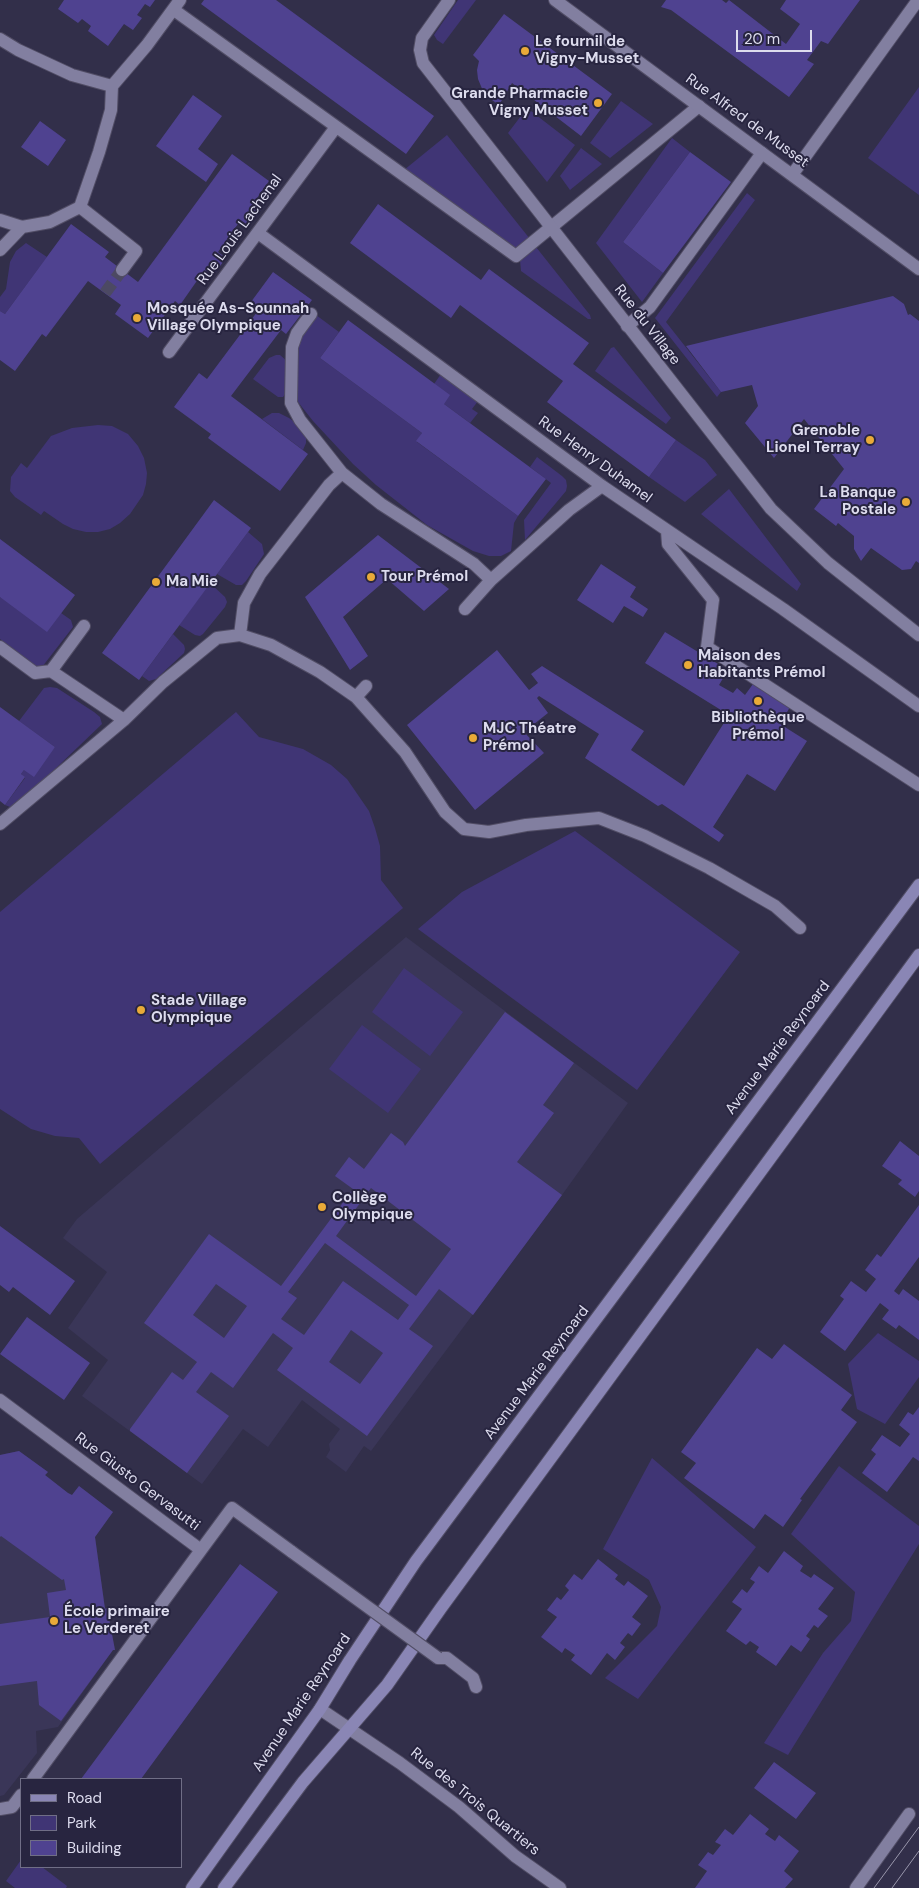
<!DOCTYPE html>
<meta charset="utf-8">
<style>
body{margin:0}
#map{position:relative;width:919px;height:1888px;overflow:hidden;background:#322f4a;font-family:"DM Sans",sans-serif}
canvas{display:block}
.legend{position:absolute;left:20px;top:1778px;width:162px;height:90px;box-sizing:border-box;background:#282540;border:1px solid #706e86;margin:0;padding:6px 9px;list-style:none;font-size:15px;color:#dddcee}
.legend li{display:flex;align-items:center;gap:10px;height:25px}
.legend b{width:25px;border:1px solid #706e86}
.scale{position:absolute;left:736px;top:30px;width:76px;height:22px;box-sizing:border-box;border:2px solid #dddcee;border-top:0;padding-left:6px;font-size:15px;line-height:18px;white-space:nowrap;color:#dddcee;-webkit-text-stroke:4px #282540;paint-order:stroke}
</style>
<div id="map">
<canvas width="919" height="1888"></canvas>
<ul class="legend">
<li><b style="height:6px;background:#8a86b5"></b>Road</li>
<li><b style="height:14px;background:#403575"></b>Park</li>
<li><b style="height:14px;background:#4f4290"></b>Building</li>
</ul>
<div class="scale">20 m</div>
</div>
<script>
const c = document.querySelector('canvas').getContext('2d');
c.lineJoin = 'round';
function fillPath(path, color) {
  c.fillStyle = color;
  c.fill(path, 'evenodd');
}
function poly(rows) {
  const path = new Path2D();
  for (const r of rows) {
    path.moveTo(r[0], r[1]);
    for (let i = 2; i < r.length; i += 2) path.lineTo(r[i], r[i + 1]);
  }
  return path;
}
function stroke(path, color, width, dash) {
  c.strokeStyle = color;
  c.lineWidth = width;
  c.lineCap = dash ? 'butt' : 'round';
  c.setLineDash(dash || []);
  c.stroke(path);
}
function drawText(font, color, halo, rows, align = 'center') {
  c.font = font + ' "DM Sans",sans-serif';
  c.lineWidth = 4;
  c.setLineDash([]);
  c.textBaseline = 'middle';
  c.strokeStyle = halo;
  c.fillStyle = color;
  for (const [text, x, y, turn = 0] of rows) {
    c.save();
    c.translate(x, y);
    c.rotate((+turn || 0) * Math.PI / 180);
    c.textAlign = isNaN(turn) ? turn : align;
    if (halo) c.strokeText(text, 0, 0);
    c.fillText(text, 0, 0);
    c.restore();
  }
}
const built = poly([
 [406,937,628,1103,562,1195,371,1451,364,1446,346,1472,326,1457,330,1450,329,1444,340,1429,302,1400,268,1447,243,1429,202,1484,82,1396,108,1360,68,1328,107,1272,63,1238,77,1219],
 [19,1451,48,1472,45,1476,68,1493,72,1495,79,1486,113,1512,95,1537,105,1608,107,1608,115,1650,113,1650,58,1727,36,1731,37,1753,4,1795,0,1796,0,1455]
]);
const green = poly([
 [458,0,476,0,443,44,437,40,434,35],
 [919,87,919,195,868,158],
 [621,101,653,124,610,158,590,143],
 [527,108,575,145,547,182,508,133],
 [447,135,530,239,514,251,404,170],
 [672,138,690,152,623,242,663,273,642,302,596,243],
 [581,148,602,164,570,190,560,176],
 [747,193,755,200,666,322,721,392,717,397,655,318],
 [26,243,47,257,5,314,0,311,0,297,6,289,10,262,16,251],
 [536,247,590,315,591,319,588,319,521,271,520,260],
 [316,315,339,332,320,358,422,433,417,442,518,516,514,523,511,551,501,556,489,556,473,551,427,525,376,485,353,464,313,421,298,402,294,386,297,343],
 [614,347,671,418,666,424,595,371,611,348],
 [276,355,280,355,288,362,286,393,283,397,278,397,253,379,269,358],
 [441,374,478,401,472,409,478,413,470,423,444,404,434,384],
 [272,413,279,413,289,418,302,428,306,436,306,443,303,450,262,419],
 [98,425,112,426,128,434,138,446,144,458,147,473,146,484,143,495,130,514,120,523,110,529,98,532,86,532,73,529,63,524,44,511,41,515,15,497,10,491,11,477,21,463,27,468,51,436,72,428],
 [676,440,705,460,717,475,685,502,649,477],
 [537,457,562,476,566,480,567,486,566,491,525,540,524,520,551,483,530,467],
 [729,489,801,584,797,591,701,514],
 [248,532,262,544,264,554,246,581,242,585,236,585,217,574],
 [210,583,225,597,227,602,225,607,203,634,200,636,195,635,179,625],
 [0,597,61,613,71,620,73,627,42,667,39,668,0,639],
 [173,634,184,645,185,649,184,653,156,679,149,681,142,676],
 [50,687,57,688,94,712,100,717,102,724,30,793,10,807,5,805,25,778,21,774,24,770,55,747,19,721,44,688],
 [236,712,259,737,303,749,331,765,347,779,369,811,375,828,380,846,381,880,403,908,100,1164,79,1138,55,1136,31,1129,0,1109,0,912],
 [575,831,740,952,637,1090,418,929,462,892],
 [404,968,463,1012,430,1056,372,1012],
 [362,1025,421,1069,388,1113,329,1069],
 [878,1333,919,1361,919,1377,885,1424,857,1409,848,1364],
 [652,1458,756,1547,638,1699,605,1678,657,1626,661,1607,649,1580,603,1549],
 [839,1466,919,1526,919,1544,788,1755,764,1743,823,1653,851,1621,855,1592,791,1534],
 [21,1860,21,1867,42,1867,67,1886,66,1888,15,1888,6,1881]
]);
const building = poly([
 [64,0,155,0,150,7,145,4,137,15,142,18,133,30,124,24,108,46,88,31,91,26,82,19,78,23,58,9],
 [204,0,276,0,434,116,406,154,201,4],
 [666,0,722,0,726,3,729,0,786,44,800,24,780,9,786,0,860,0,828,44,821,41,807,60,814,64,789,97,671,10,661,7],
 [504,14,612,94,581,136,512,83,499,105,492,100,483,91,478,79,477,70,479,61,473,55],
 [193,95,222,116,198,149,218,164,206,182,156,146],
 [40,121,66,140,48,166,21,147],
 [690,152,731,182,663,273,623,242],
 [232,154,269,181,255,201,263,207,246,230,238,224,232,232,218,252,226,258,209,281,201,275,180,305,175,301,148,338,115,314,121,305,88,281,46,337,42,334,15,371,0,360,0,311,5,314,71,224,109,252,105,257,138,282],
 [378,204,481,280,489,269,589,343,573,364,676,440,649,477,547,402,563,381,460,305,451,318,350,243],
 [273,272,312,300,286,334,281,330,231,396,308,454,280,491,208,438,211,434,174,407,199,373,207,379,257,312,248,306],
 [893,296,904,304,908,315,910,314,919,321,919,563,916,561,911,569,902,570,871,548,861,561,854,549,854,536,838,523,836,526,814,509,844,469,804,419,774,458,745,423,758,406,752,385,721,392,686,346],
 [348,320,450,395,444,404,546,479,518,516,416,441,422,433,320,358],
 [214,500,251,528,139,680,102,653],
 [378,535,449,589,424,611,387,579,343,617,368,656,350,670,305,597],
 [0,539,75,595,47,632,0,597],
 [601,564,636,587,630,597,648,609,643,617,624,606,613,623,577,600],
 [665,632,728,670,719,685,733,693,737,688,745,695,753,684,790,707,780,724,807,741,775,791,747,774,713,827,724,835,719,842,662,804,658,806,585,758,599,734,539,696,537,698,548,713,524,732,544,753,475,810,407,725,497,650,529,690,538,683,531,674,542,666,644,731,631,750,684,786,729,715,645,663],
 [0,707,55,747,34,777,24,770,21,774,25,777,5,805,0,801],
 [505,1012,574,1063,543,1105,554,1113,517,1162,562,1195,473,1315,439,1289,409,1329,433,1346,367,1436,277,1370,293,1348,273,1333,233,1388,211,1372,196,1392,229,1416,187,1473,130,1431,130,1429,172,1372,183,1380,197,1362,144,1323,209,1234,281,1286,353,1189,335,1176,349,1157,364,1169,391,1133,403,1142,405,1146],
 [371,1188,451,1249,416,1296,336,1236],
 [325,1243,409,1305,398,1320,343,1281,304,1335,281,1319,297,1298,288,1292],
 [216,1284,247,1306,224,1338,193,1315],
 [351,1330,383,1353,360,1384,329,1362],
 [900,1141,919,1156,919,1191,915,1197,898,1184,902,1180,882,1166],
 [919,1205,919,1257,894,1291,899,1295,903,1289,919,1301,919,1340,899,1325,896,1329,882,1319,889,1310,880,1303,845,1351,820,1332,844,1299,840,1296,851,1281,866,1292,876,1279,865,1270,877,1254,881,1257],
 [0,1226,75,1281,50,1315,13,1287,9,1292,0,1285],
 [27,1317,90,1363,64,1400,0,1354],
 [784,1344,852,1395,841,1410,857,1422,800,1499,802,1500,783,1527,765,1514,754,1529,684,1478,696,1463,681,1452,757,1348,772,1359],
 [919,1407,919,1461,913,1457,887,1492,862,1473,876,1454,871,1450,882,1435,900,1447,910,1434,899,1425,908,1412,913,1415],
 [19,1451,48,1472,45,1475,68,1493,72,1495,79,1486,113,1512,95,1537,105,1609,107,1608,115,1650,113,1650,61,1721,39,1705,37,1681,0,1686,0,1624,50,1617,47,1593,66,1590,64,1579,62,1580,1,1536,0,1537,0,1455],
 [784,1551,803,1566,800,1571,811,1578,814,1574,834,1588,818,1609,828,1616,818,1628,814,1625,806,1636,810,1639,801,1652,791,1645,776,1666,756,1652,759,1647,750,1641,746,1645,726,1631,742,1609,732,1602,742,1589,747,1593,755,1582,750,1579,759,1566,768,1573],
 [598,1559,618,1575,615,1579,624,1586,628,1581,648,1596,632,1617,641,1624,632,1636,628,1633,620,1643,625,1647,615,1660,607,1653,591,1675,571,1660,575,1655,565,1648,562,1653,541,1637,557,1617,547,1610,557,1597,561,1600,569,1590,565,1586,574,1574,582,1580],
 [240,1564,278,1592,141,1779,81,1779],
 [774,1762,816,1793,796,1819,754,1788],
 [750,1814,769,1829,765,1834,775,1841,779,1835,799,1851,784,1871,793,1879,785,1888,695,1888,707,1871,698,1865,708,1852,713,1855,721,1845,715,1842,725,1829,733,1835]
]);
const pedestrianTunnel = poly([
 [105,293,122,270]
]);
const pedestrian = poly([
 [174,10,516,256,699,106],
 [0,39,18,50,72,75,112,86],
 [80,207,99,152,111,110,112,86,147,45,180,0],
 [0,220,22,227],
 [258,233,602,486,783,609,919,706],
 [0,250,22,227,50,222,80,207,136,251,122,270],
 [311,314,297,333,292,347,291,403,300,420,342,473,381,504,474,564,491,580],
 [627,326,650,307,762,153],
 [169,352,336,127],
 [667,531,668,544,713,600,707,647,919,785],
 [465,609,491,580,528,547,569,510,602,486],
 [240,635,244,603,260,574,329,485,342,473],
 [0,647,35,673,51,671,124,720],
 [51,671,84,626],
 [356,697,366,686],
 [0,824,124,720,163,682,217,638,240,635,271,645,320,672,356,697,405,752,445,812,464,829,489,832,526,825,599,818,645,836,709,868,775,906,800,928],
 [0,1400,201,1550,232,1508,292,1552],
 [438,1658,447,1658,473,1678,476,1687],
 [33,1779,201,1550],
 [0,1809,12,1807,21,1795]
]);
const minor = poly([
 [449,0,422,38,420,50,423,63,771,509,828,563,919,635],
 [555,0,919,269],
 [792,175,918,0],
 [320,1709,400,1763,459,1807,515,1856,560,1888],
 [856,1888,909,1814]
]);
const secondary = poly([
 [192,1888,320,1709,350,1660,416,1561,919,885],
 [224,1888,303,1782,387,1685,441,1608,919,955]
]);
const tram = poly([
 [874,1888,919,1827],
 [892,1888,919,1851]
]);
const pedestrianBridge = poly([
 [292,1552,438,1658]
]);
const markers = [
 [525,51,5,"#e9aa38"],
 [598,103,5,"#e9aa38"],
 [137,318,5,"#e9aa38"],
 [870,440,5,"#e9aa38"],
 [906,502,5,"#e9aa38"],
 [371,577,5,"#e9aa38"],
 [156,582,5,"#e9aa38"],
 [688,665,5,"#e9aa38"],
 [758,701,5,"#e9aa38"],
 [473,738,5,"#e9aa38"],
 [141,1010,5,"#e9aa38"],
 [322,1207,5,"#e9aa38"],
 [54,1621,5,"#e9aa38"]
];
const poiNames = [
 ["Le fournil de",535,42],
 ["Vigny-Musset",535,59],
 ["Grande Pharmacie",588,94,"right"],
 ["Vigny Musset",588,111,"right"],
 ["Mosquée As-Sounnah",147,309],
 ["Village Olympique",147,326],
 ["Grenoble",860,431,"right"],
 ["Lionel Terray",860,448,"right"],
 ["La Banque",896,493,"right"],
 ["Postale",896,510,"right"],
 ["Tour Prémol",381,577],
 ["Ma Mie",166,582],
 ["Maison des",698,656],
 ["Habitants Prémol",698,673],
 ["Bibliothèque",758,718,"center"],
 ["Prémol",758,735,"center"],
 ["MJC Théatre",483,729],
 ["Prémol",483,746],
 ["Stade Village",151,1001],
 ["Olympique",151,1018],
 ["Collège",332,1198],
 ["Olympique",332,1215],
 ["École primaire",64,1612],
 ["Le Verderet",64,1629]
];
const streetNames = [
 ["Rue Alfred de Musset",747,121,36],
 ["Rue Louis Lachenal",240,230,-54],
 ["Rue du Village",647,325,52],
 ["Rue Henry Duhamel",595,460,36],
 ["Avenue Marie Reynoard",778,1048,-53],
 ["Avenue Marie Reynoard",537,1373,-53],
 ["Rue Giusto Gervasutti",137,1482,37],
 ["Avenue Marie Reynoard",302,1703,-56],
 ["Rue des Trois Quartiers",475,1802,39]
];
fillPath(built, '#3a3658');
fillPath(green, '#403575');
fillPath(building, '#4f4290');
stroke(pedestrianTunnel, '#4c4963', 12, [12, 6]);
stroke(pedestrian, '#514d65', 14);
stroke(minor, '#514d65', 14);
stroke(secondary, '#514d65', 14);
stroke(pedestrian, '#827fa0', 12);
stroke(minor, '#827fa0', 12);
stroke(secondary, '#8a86b5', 12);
stroke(tram, '#9997ac', 1);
stroke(pedestrianBridge, '#514d65', 14, []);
stroke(pedestrianBridge, '#827fa0', 12);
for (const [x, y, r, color] of markers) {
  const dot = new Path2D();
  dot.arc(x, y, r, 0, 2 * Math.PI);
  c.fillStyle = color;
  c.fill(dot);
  stroke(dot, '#282540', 2);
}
drawText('bold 15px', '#dddcee', '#282540', poiNames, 'left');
drawText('15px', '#dddcee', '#282540', streetNames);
</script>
